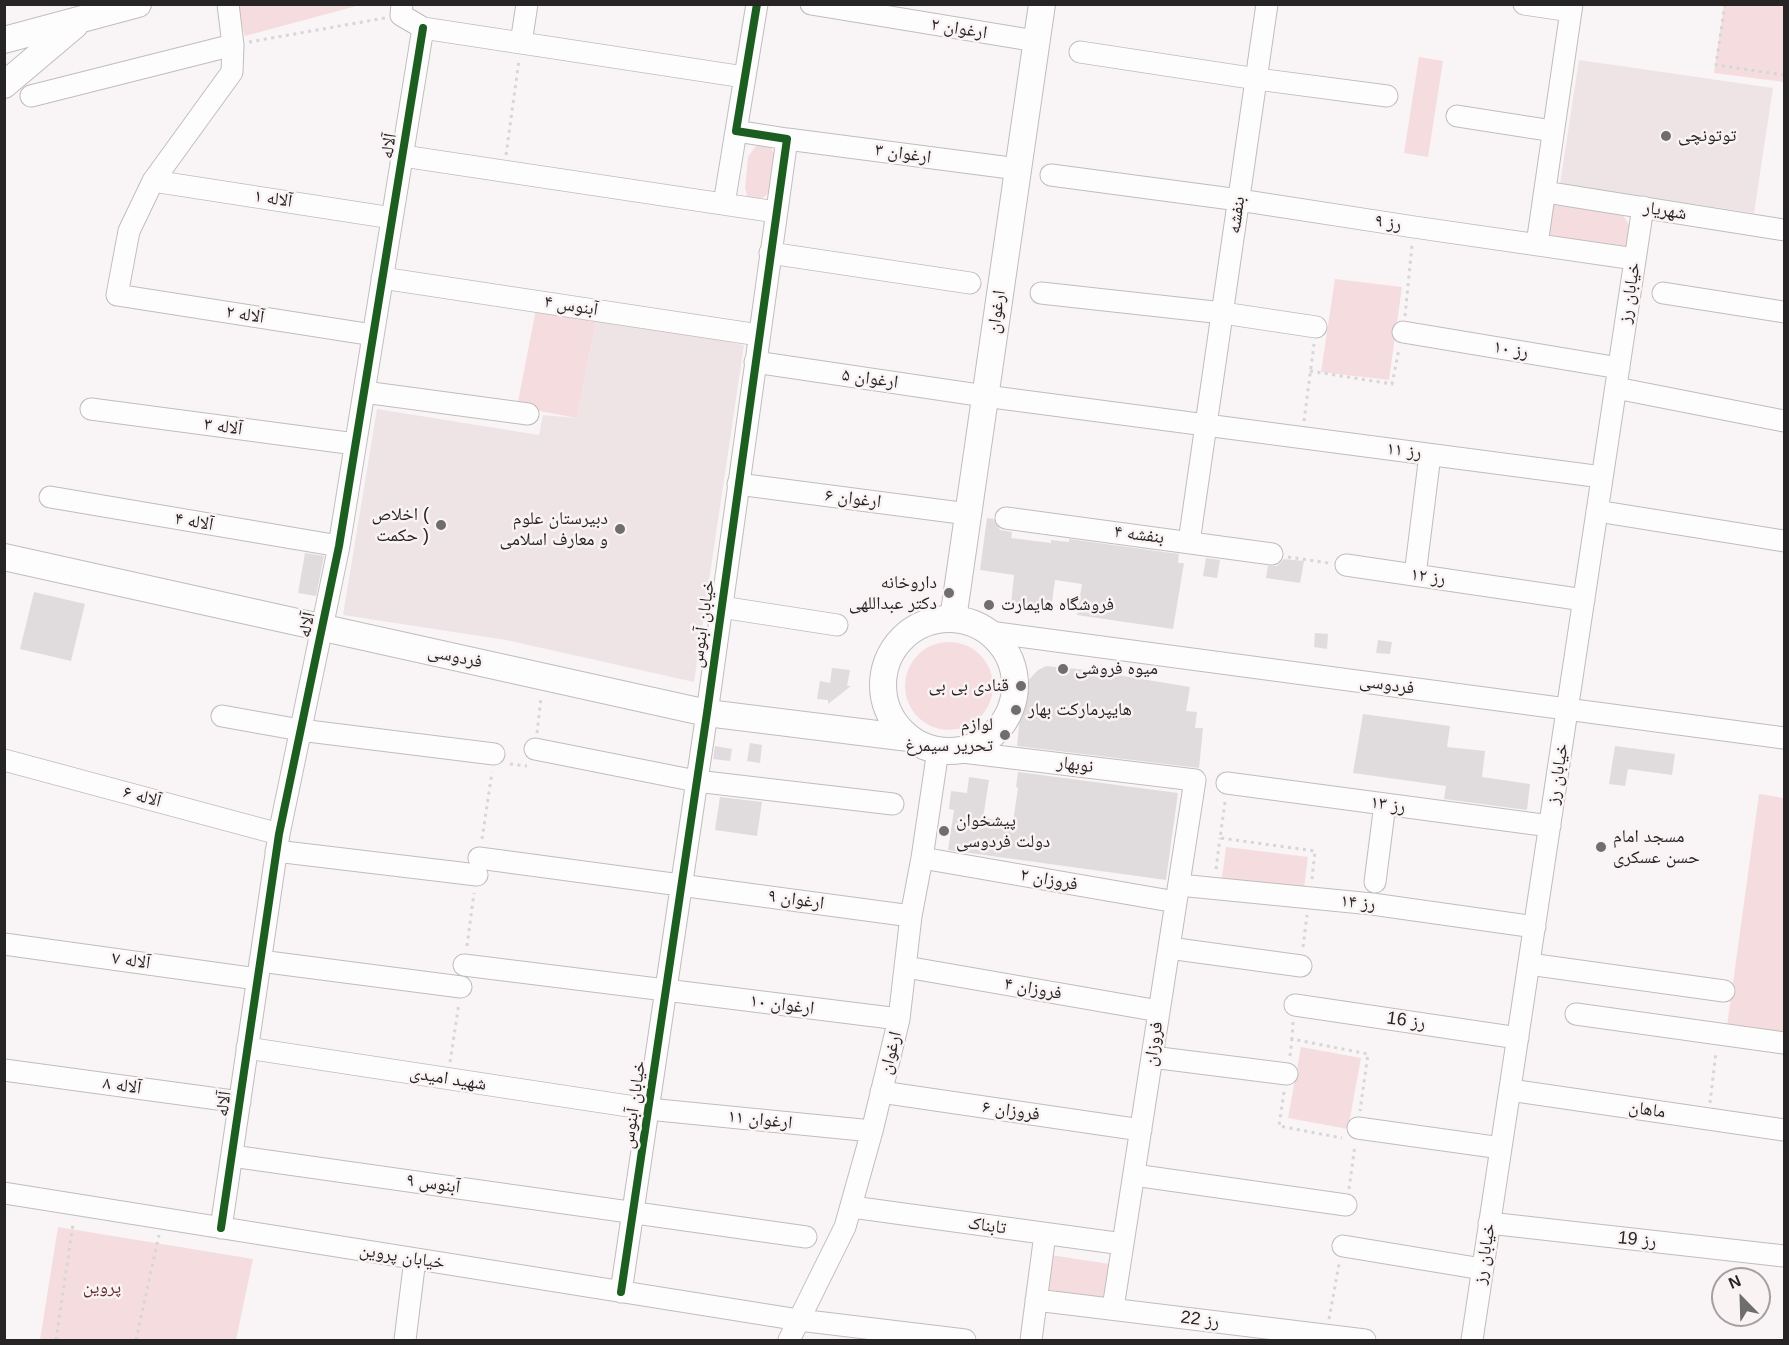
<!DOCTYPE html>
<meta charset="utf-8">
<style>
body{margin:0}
#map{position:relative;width:1789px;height:1345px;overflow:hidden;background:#f9f4f5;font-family:Arial,sans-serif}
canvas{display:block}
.frame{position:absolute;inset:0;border:6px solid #272425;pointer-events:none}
.north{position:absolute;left:1711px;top:1267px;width:60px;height:60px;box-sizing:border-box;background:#faf3f4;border:2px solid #a6a0a1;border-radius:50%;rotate:337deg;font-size:16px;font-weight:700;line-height:24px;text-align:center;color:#272425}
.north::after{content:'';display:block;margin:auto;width:21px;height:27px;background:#706d6e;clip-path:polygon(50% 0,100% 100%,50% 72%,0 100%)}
</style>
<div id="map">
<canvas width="1789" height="1345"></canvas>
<div class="frame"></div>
<div class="north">N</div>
</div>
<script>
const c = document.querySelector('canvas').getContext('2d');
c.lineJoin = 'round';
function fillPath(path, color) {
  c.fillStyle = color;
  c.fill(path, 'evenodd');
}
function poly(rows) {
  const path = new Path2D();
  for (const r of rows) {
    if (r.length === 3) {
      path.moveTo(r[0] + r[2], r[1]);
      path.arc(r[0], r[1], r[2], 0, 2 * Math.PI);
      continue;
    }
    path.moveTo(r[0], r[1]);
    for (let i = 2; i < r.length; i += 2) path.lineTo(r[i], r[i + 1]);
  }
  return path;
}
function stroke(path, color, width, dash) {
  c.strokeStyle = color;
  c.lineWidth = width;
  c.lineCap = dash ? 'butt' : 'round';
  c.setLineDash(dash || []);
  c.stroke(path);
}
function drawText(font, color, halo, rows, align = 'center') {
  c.font = font + ' Arial,"Noto Naskh Arabic",sans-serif';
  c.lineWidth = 5;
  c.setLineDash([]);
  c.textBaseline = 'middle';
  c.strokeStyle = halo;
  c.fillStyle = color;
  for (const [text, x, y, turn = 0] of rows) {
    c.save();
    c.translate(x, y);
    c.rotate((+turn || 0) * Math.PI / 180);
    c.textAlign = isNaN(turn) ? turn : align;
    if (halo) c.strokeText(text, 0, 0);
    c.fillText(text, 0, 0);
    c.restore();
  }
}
const built = poly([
 [1579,60,1773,88,1754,213,1560,184],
 [597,316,744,345,694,682,506,640,343,615,377,409,539,435,543,415,577,418]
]);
const green = poly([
 [236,4,360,5,245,36],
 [1724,5,1784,5,1784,82,1714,73],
 [1419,57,1443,61,1428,157,1404,153],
 [762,144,769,145,774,153,775,163,769,193,764,197,755,200,747,196,745,188,748,157,755,147],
 [1552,205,1622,214,1630,226,1627,246,1548,236],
 [1335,279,1402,287,1389,380,1321,372],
 [537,304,597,316,577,418,517,407],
 [949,686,44],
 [1759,794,1784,798,1784,1041,1726,1033],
 [1226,847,1308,857,1303,896,1221,885],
 [1301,1047,1361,1058,1348,1129,1288,1118],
 [58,1227,253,1259,236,1340,40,1340],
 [1051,1255,1109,1264,1103,1299,1045,1289]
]);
const building = poly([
 [987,518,994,519,1000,530,1012,532,1011,538,1051,543,1051,540,1069,542,1069,539,1179,554,1178,563,1184,563,1173,629,1077,615,1082,584,1055,580,1051,610,1011,604,1014,575,980,570],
 [305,553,324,556,316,596,298,593],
 [1206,558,1220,560,1217,578,1203,576],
 [1284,559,1304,561,1300,583,1266,578,1268,566,1277,566],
 [34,592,85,604,71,661,20,649],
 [1315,633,1328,634,1327,649,1314,647],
 [1378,640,1392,642,1390,654,1376,653],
 [1046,666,1087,670,1190,687,1186,711,1197,712,1195,728,1203,728,1199,768,1017,746,1023,686,1038,670],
 [832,668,850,670,847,686,851,686,828,704,828,700,817,699,820,681,830,683],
 [1363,714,1450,726,1447,747,1485,751,1482,777,1530,784,1527,810,1444,799,1446,786,1353,773],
 [750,743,762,745,760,763,747,761],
 [715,746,732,749,730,761,713,759],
 [1615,746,1675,754,1672,775,1628,769,1625,786,1609,784],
 [1018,772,1178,793,1166,880,948,850,954,810,949,809,951,791,967,793,969,777,989,780,983,818,1013,822,1018,788,1016,787],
 [720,797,762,802,757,836,715,830]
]);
const path = poly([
 [1725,4,1716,65,1784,75],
 [249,42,385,18],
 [506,155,519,60],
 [1405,316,1412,245],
 [1310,371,1392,384,1399,349],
 [1304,421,1314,344],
 [1288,557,1329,563],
 [537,733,541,698],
 [510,764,527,766],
 [1225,802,1220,838,1315,851,1312,879],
 [482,839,492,772],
 [1216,869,1220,838],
 [467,946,474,893],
 [1303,947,1307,915],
 [1293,1022,1292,1039,1368,1054,1360,1111],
 [1290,1056,1292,1039],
 [450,1062,459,1003],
 [1284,1092,1279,1126,1342,1138],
 [1710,1103,1716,1052],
 [1349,1189,1355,1145],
 [1329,1319,1339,1264],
 [56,1340,73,1224],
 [136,1340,159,1235]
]);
const minor = poly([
 [228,4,233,45,232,72,153,181,129,231,117,295,373,335],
 [402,4,401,15,423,28,744,77],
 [811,4,1036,41],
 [1524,4,1571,11],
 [521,43,527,4],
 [1080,52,1257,79,1387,96],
 [31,96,233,45],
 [1457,116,1553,131],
 [787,139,1018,169],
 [403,156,776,212],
 [1051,175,1239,200,1414,227,1635,259],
 [153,181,392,218],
 [1545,192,1784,230],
 [724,204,736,131],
 [1537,244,1572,4],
 [770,253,970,283],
 [382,278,759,335],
 [1041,293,1223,313,1316,327],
 [1663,293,1784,312],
 [1403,332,1619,368],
 [755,362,985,396,1602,477],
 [1616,388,1784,421],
 [364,392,528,414],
 [91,409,355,444],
 [738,484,968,514],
 [50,497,339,546],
 [1597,511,1784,541],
 [1006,518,1272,554],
 [1189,542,1267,4],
 [1346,565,1584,600],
 [1415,575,1429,463],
 [721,607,837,625],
 [989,632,1784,738],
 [222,716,300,730,494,754],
 [535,749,696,781,893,804],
 [954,751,1195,780,1113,1308],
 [4,760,279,834],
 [1227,783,1550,826],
 [276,851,477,875],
 [479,858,911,916],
 [922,858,1176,902],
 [1375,882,1385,804],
 [1179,885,1372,904,1535,927],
 [4,944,257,979],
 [1169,948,1301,966],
 [260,961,461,987],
 [1529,964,1724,991],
 [464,965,899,1019],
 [906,967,1159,1011],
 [1295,1005,1518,1038],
 [1576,1014,1784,1043],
 [247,1048,648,1109,872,1131],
 [1152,1057,1287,1074],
 [4,1070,240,1102],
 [1510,1090,1784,1130],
 [881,1092,1141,1130],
 [1358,1128,1501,1148],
 [232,1156,806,1237],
 [1134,1175,1346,1205],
 [4,1193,799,1320,965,1340],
 [852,1207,1123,1244],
 [1489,1223,1784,1256],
 [221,1228,279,834,339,546,423,28],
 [1343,1246,1482,1269],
 [621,1292,707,713,787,139,736,131,757,4],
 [1036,1300,1365,1340],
 [405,1340,415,1259],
 [789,1340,845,1227,872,1131,899,1019,911,916,922,858,938,750],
 [1031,1340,1045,1234],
 [1472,1340,1643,207]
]);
const major = poly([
 [4,40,138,4],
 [4,85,75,25],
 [4,557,707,713,909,738],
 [953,619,1042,4],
 [949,685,66]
]);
const cycleway = poly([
 [221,1228,279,834,339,546,423,28],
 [621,1292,707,713,787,139,736,131,757,4]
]);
const markers = [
 [1666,136,6,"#706d6e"],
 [441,525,6,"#706d6e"],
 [620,529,6,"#706d6e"],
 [949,593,6,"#706d6e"],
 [989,605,6,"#706d6e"],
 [1063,669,6,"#706d6e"],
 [1021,686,6,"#706d6e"],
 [1016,710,6,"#706d6e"],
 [1005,735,6,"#706d6e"],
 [944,831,6,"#706d6e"],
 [1601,847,6,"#706d6e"]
];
const streetNames = [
 ["ارغوان ۲",959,29,9],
 ["آلاله",389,146,-81],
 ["ارغوان ۳",903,154,8],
 ["آلاله ۱",273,199,9],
 ["شهریار",1665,211,9],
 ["بنفشه",1237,215,-82],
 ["رز ۹",1388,223,9],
 ["خیابان رز",1630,293,-81],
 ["آبنوس ۴",571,306,9],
 ["ارغوان",997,312,-82],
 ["آلاله ۲",245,315,9],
 ["رز ۱۰",1511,350,10],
 ["ارغوان ۵",870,379,8],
 ["آلاله ۳",223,427,8],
 ["رز ۱۱",1404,451,7],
 ["ارغوان ۶",853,499,7],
 ["آلاله ۴",194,522,10],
 ["بنفشه ۴",1139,535,7],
 ["رز ۱۲",1428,577,8],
 ["خیابان آبنوس",703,624,-82],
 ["آلاله",307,625,-78],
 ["فردوسی",455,657,12],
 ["فردوسی",1387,685,8],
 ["نوبهار",1075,765,7],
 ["خیابان رز",1558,774,-81],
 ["آلاله ۶",142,797,15],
 ["رز ۱۳",1388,805,8],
 ["فروزان ۲",1049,880,10],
 ["ارغوان ۹",796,900,8],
 ["رز ۱۴",1358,903,6],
 ["آلاله ۷",131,961,8],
 ["فروزان ۴",1033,989,10],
 ["ارغوان ۱۰",782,1005,7],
 ["رز 16",1406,1021,8],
 ["فروزان",1154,1044,-81],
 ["ارغوان",891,1053,-76],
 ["شهید امیدی",448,1079,9],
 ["آلاله ۸",122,1086,8],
 ["آلاله",224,1104,-82],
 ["خیابان آبنوس",634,1105,-82],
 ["ماهان",1647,1110,8],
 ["فروزان ۶",1011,1111,8],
 ["ارغوان ۱۱",760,1120,6],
 ["آبنوس ۹",433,1184,8],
 ["تابناک",987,1226,8],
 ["رز 19",1637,1240,6],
 ["خیابان رز",1485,1254,-81],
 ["خیابان پروین",402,1257,9],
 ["رز 22",1200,1320,7]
];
const poiNames = [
 ["توتونچی",1678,136],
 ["اخلاص (",429,515,"right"],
 ["حکمت )",429,536,"right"],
 ["دبیرستان علوم",608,519,"right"],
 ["و معارف اسلامی",608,540,"right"],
 ["داروخانه",937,583,"right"],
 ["دکتر عبداللهی",937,604,"right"],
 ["فروشگاه هایمارت",1001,605],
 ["میوه فروشی",1075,669],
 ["قنادی بی بی",1009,686,"right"],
 ["هایپرمارکت بهار",1028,710],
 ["لوازم",993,725,"right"],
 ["تحریر سیمرغ",993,746,"right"],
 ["پیشخوان",956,821],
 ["دولت فردوسی",956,842],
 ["مسجد امام",1613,837],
 ["حسن عسکری",1613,858]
];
const parkNames = [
 ["پروین",102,1288]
];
fillPath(built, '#efe4e5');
fillPath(green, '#f5dddf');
fillPath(building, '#e0dcdd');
stroke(minor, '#c1bdbd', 23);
stroke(major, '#c1bdbd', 28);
stroke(path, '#d7d6d6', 3, [3, 4.5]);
stroke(minor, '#fefdfe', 21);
stroke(major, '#fefdfe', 26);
stroke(cycleway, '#1b5e20', 8);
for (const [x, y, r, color] of markers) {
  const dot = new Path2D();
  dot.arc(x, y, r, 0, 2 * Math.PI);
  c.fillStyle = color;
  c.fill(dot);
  stroke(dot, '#faf3f4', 2);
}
drawText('18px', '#272425', '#faf3f4', streetNames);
drawText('18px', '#272425', '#faf3f4', poiNames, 'left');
drawText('18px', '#612b33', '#faf3f4', parkNames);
</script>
